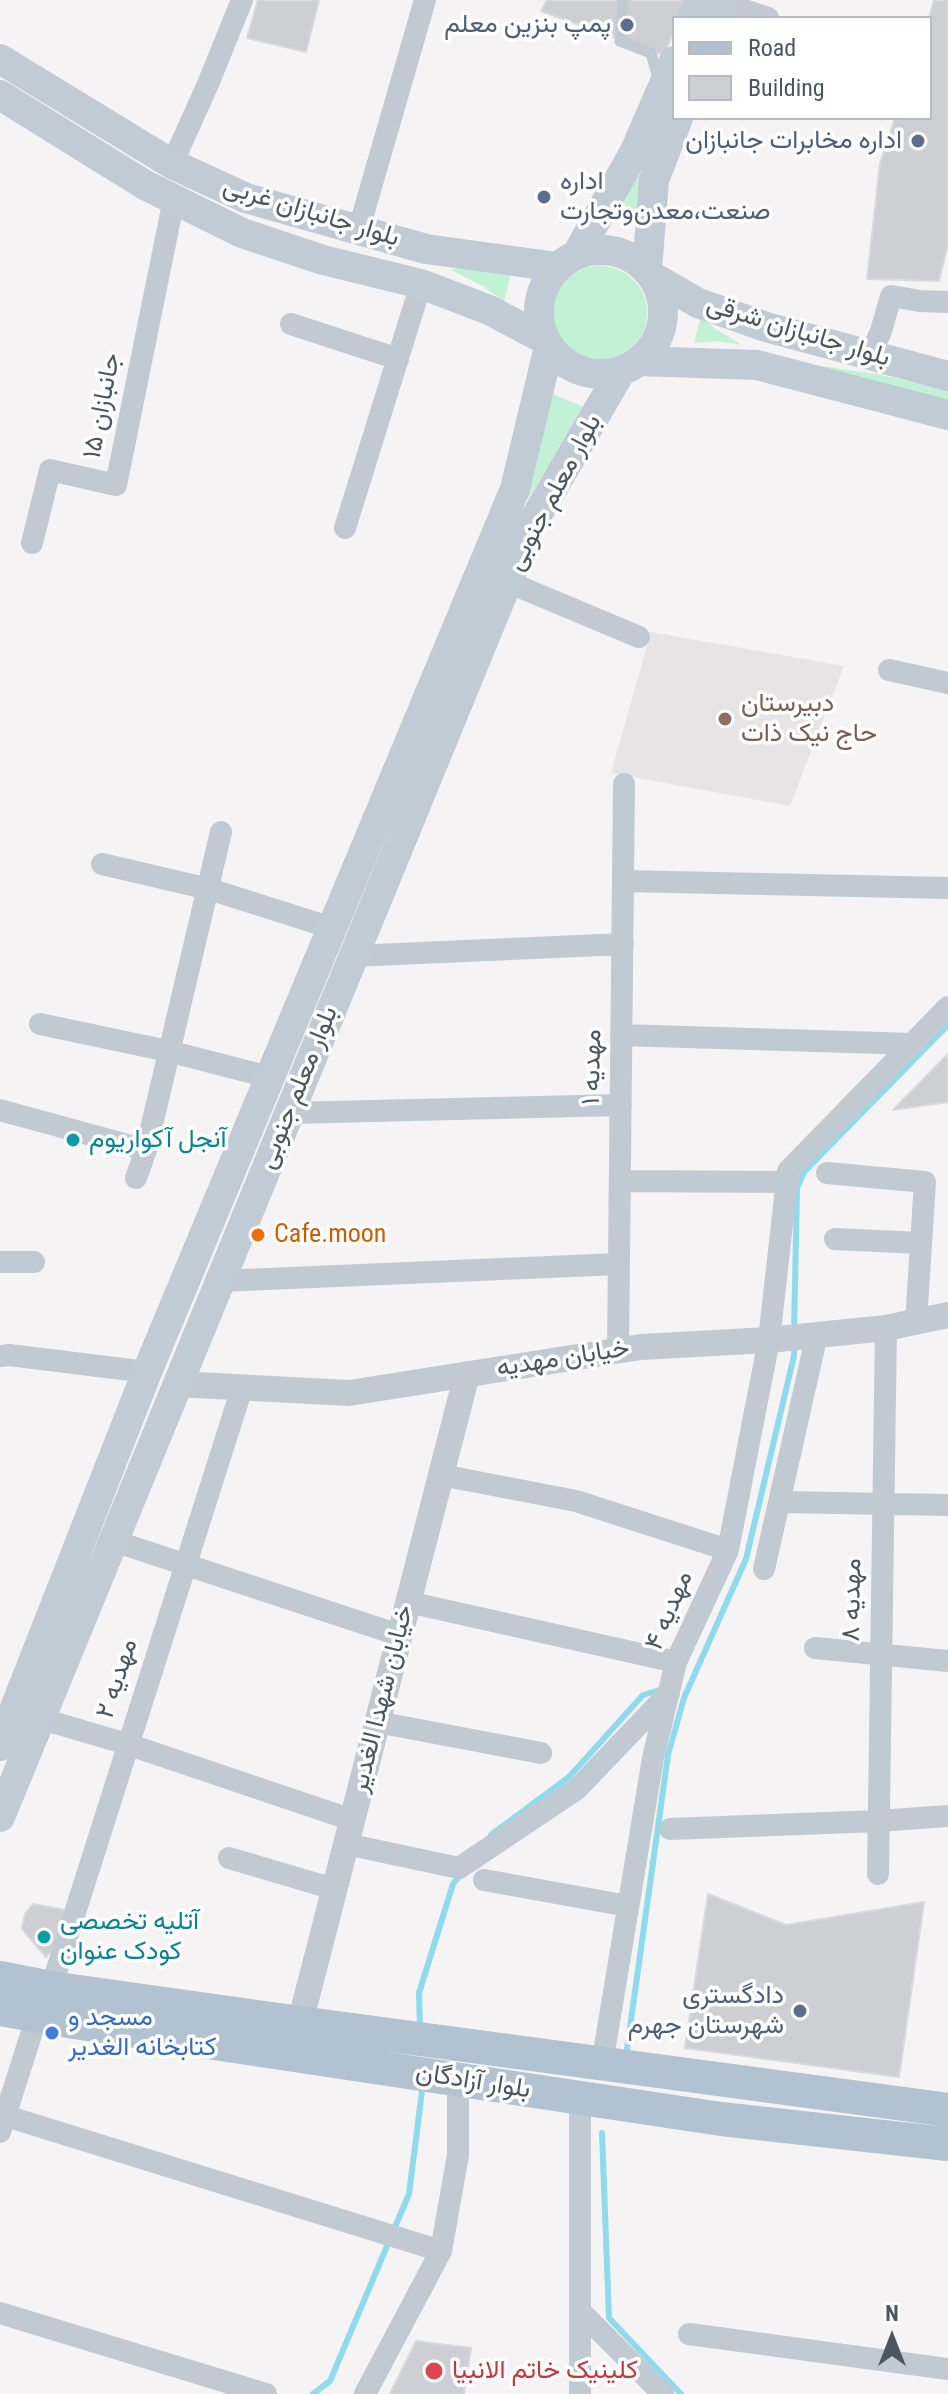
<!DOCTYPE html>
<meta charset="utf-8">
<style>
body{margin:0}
#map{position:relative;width:948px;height:2394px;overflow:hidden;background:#f5f3f3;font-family:"Roboto Condensed",sans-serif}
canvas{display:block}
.legend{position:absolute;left:672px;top:16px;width:260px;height:104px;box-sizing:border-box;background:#fff;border:2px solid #b7bbc0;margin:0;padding:10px 14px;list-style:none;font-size:24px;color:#4a5661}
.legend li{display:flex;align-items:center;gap:16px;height:40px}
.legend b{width:40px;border:2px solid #b7bbc0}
.north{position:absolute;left:852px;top:2298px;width:80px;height:80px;-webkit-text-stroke:6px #fff;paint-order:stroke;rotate:0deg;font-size:22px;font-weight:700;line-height:32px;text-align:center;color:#4a5661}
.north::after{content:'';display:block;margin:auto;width:28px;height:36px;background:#4a5661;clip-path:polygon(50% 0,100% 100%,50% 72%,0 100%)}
</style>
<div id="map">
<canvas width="948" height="2394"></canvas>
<ul class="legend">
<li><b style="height:10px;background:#b3c2d1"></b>Road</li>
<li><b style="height:22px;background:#cdcfd5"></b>Building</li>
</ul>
<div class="north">N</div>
</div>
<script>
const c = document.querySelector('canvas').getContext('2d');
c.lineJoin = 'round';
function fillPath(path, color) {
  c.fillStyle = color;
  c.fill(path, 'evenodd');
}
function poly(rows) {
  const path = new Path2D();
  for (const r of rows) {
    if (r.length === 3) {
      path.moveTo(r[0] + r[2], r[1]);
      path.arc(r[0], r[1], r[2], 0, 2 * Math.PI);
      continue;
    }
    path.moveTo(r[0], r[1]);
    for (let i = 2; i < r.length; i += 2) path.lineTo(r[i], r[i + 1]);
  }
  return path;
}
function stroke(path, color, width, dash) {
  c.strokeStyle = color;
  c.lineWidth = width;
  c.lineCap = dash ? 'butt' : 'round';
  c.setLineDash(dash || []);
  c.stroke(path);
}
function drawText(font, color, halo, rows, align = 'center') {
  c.font = font + ' "Roboto Condensed",Vazirmatn,sans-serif';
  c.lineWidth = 7;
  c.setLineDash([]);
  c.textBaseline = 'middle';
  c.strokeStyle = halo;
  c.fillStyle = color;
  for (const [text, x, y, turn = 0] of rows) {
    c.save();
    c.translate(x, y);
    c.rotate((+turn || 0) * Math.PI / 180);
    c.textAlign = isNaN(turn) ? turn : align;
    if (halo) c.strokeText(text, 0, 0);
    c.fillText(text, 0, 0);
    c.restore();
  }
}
const education = poly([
 [651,632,844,666,790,806,611,773]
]);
const green = poly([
 [674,88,674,116,642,221,607,209],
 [513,265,504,302,483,286,449,269],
 [600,313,47],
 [701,316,714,328,742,345,716,341,694,343],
 [790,361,887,376,948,391,948,402],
 [548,392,584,407,526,502,544,424]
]);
const stream = poly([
 [794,1332,797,1188,804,1172,948,1025],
 [491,1835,569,1777,643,1695,663,1689],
 [420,2028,419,1993,453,1884,460,1875],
 [626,2056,668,1755,684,1698,746,1559,794,1356,794,1343],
 [602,2133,609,2318,681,2394],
 [313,2394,330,2381,409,2194,423,2083]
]);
const building = poly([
 [258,0,319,0,306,52,247,38,258,0],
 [547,0,689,0,681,18,674,18,674,32,663,55,541,11,547,0],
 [934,0,948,0,948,243,939,281,867,279,880,164,895,118,930,118,929,18,934,0],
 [948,1054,948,1102,893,1110,948,1054],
 [708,1894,786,1925,924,1902,899,2077,685,2048,708,1894],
 [33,1904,65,1910,57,1944,46,1957,22,1929,25,1914,33,1904],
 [416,2341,471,2348,464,2394,390,2394,416,2341]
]);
const service = poly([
 [623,0,620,41,651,53,659,81]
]);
const minor = poly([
 [723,3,768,18],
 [172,164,208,84,242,0],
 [358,232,425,0],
 [291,324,398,359],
 [870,355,881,331,891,296,920,301,948,302],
 [345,528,421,284],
 [32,543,50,470,116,485,174,199],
 [508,582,639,637],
 [889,670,948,683],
 [102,864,209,889,332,928],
 [623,881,948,888],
 [353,956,623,944],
 [40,1024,168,1051,269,1077],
 [621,1035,913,1044],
 [0,1110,146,1150,221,832],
 [289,1113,621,1105],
 [827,1173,925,1182,916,1322],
 [136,1178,146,1150],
 [620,1181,788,1182],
 [835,1239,921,1243],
 [0,1262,34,1262],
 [220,1281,619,1264],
 [618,1351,624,784],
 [0,1356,9,1355,147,1372],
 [441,1475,576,1501,728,1550],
 [781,1502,948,1505],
 [114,1541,399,1635],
 [764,1569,817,1334],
 [408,1602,676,1662],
 [815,1648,948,1661],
 [42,1719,127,1744,352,1820],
 [377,1722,541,1753],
 [670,1829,878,1821,948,1816],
 [346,1844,459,1868,577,1789,669,1693],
 [229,1858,334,1889],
 [878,1874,886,1328],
 [484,1880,628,1906],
 [51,1988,242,1388],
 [602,2064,653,1758,676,1662,728,1550,769,1340,788,1171,948,1007],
 [580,2098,580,2394],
 [6,2116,441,2251],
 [0,2132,37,2016],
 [581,2312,663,2394],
 [0,2313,266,2394],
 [689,2334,948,2369],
 [365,2394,441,2251,458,2155,458,2079]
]);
const tertiary = poly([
 [177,1384,349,1393,641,1347,769,1340,886,1328,948,1315],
 [300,2023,467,1374]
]);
const secondary = poly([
 [692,18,700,0],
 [717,18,725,0],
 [0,59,172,164,246,198,426,249,557,267],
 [0,95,145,185,242,233,323,260,421,284,489,310,544,339],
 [601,312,62],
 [577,254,635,151,674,61],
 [647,270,654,180,678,118],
 [653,277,698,303,766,327,948,376],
 [639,361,757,365,948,415],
 [0,1746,147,1372,515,489,549,347],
 [0,1817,530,527,621,371]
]);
const primary = poly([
 [0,1978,51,1988,300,2023,948,2110],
 [0,2009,74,2022,721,2119,948,2144]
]);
const markers = [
 [627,25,8,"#5c6f8a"],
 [918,141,8,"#5c6f8a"],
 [544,197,8,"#5c6f8a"],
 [725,719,8,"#8d6e63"],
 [73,1140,8,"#0f9aa8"],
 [258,1235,8,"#e8710a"],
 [44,1937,8,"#0f9aa8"],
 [800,2011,8,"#5c6f8a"],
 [52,2033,8,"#3f7fe0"],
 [434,2371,10,"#e0444e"]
];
const serviceNames = [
 ["پمپ بنزین معلم",611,25],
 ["اداره مخابرات جانبازان",902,141],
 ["اداره",560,182,"left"],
 ["صنعت،معدن‌و‌تجارت",560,212,"left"],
 ["دادگستری",784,1996],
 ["شهرستان جهرم",784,2026]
];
const streetNames = [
 ["بلوار جانبازان غربی",311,213,17],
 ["بلوار جانبازان شرقی",798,332,17],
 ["جانبازان ۱۵",103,406,-79],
 ["بلوار معلم جنوبی",555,493,-62],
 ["مهدیه ۱",593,1067,-89],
 ["بلوار معلم جنوبی",299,1088,-68],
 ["خیابان مهدیه",563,1359,-9],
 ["مهدیه ۸",853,1600,-89],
 ["مهدیه ۴",670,1611,-67],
 ["مهدیه ۲",118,1679,-72],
 ["خیابان شهدا الغدیر",383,1699,-76],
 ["بلوار آزادگان",473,2082,9]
];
const educationNames = [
 ["دبیرستان",741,704],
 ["حاج نیک ذات",741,734]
];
const cultureNames = [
 ["آنجل آکواریوم",89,1140],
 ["آتلیه تخصصی",60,1922],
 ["کودک عنوان",60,1952]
];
const foodNames = [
 ["Cafe.moon",274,1235]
];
const shopNames = [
 ["مسجد و",68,2018],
 ["کتابخانه الغدیر",68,2048]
];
const healthNames = [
 ["کلینیک خاتم الانبیا",452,2371]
];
fillPath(education, '#e6e4e5');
fillPath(green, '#c3f1d5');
stroke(stream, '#90daee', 6);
fillPath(building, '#cdcfd5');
stroke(building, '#d7d9de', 2);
stroke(service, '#c1cad2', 11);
stroke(minor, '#c1cad2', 22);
stroke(tertiary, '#c1cad2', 26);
stroke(secondary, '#c1cbd6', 30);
stroke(primary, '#b3c2d1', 34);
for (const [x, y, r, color] of markers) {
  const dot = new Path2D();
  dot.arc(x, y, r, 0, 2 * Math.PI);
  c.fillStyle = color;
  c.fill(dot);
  stroke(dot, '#fff', 3);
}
drawText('26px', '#4e5e75', '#fff', serviceNames, 'right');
drawText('26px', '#4a5661', '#fff', streetNames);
drawText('26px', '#785e54', '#fff', educationNames, 'left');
drawText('26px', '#0d838f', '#fff', cultureNames, 'left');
drawText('26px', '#c56008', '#fff', foodNames, 'left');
drawText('26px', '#366cbe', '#fff', shopNames, 'left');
drawText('26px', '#be3a42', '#fff', healthNames, 'left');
</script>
